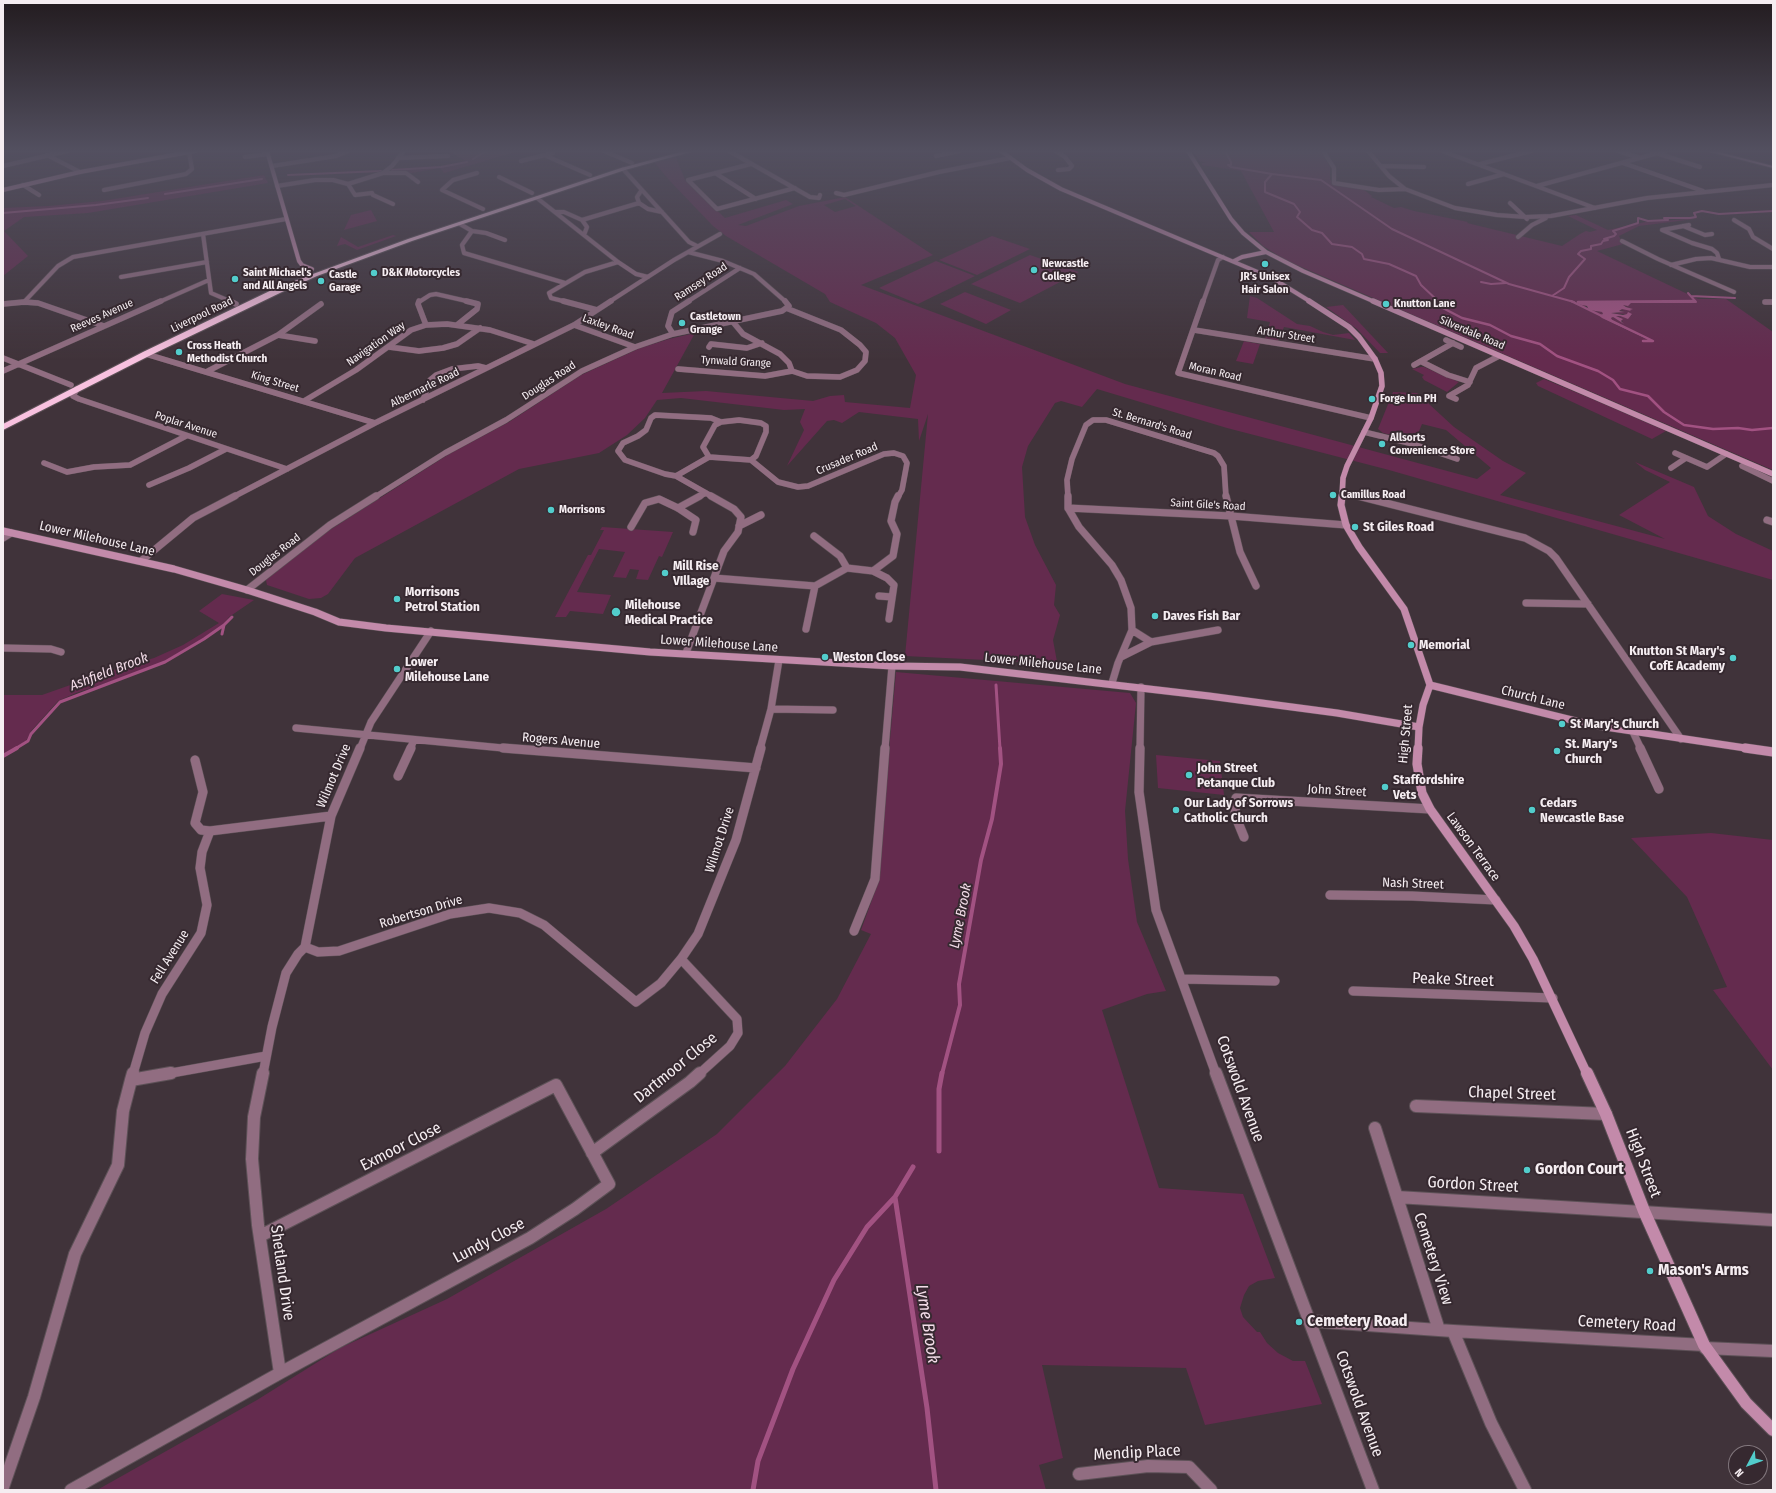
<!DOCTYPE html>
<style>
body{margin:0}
#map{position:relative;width:1776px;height:1493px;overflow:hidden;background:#40333a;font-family:"Fira Sans Condensed",sans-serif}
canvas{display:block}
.frame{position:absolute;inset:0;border:4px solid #f5edf1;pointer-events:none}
.north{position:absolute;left:1728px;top:1445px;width:40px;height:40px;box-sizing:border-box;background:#362930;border:1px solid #82777d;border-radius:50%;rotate:229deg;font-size:11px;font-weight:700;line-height:16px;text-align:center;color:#f5edf1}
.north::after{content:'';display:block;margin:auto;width:14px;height:18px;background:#52cdcc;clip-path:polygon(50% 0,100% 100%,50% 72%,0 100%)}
</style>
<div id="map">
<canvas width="1776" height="1493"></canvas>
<div class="frame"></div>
<div class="north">N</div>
</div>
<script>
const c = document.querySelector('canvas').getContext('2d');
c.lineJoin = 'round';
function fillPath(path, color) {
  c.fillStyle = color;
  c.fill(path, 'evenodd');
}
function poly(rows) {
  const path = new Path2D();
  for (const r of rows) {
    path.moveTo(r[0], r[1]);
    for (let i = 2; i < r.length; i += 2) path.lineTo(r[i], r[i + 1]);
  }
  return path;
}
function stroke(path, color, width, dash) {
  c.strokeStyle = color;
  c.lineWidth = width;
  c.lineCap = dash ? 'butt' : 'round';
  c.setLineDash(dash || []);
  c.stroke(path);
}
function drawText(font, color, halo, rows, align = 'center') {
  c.font = font + ' "Fira Sans Condensed",sans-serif';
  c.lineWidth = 4;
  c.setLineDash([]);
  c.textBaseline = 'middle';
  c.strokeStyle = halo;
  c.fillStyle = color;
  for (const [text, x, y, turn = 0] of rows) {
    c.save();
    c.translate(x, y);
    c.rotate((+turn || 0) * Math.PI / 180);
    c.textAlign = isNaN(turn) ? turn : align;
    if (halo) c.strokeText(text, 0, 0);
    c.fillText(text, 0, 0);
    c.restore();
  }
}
const green = poly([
 [448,151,519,151,444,173,440,168,401,175,385,174,392,169,443,166,466,161],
 [1193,151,1321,151,1330,167,1330,180,1363,189,1372,196,1371,197,1394,208,1401,207,1414,211,1468,222,1467,223,1562,246,1580,234,1586,231,1590,232,1597,230,1568,216,1576,215,1608,230,1645,222,1702,218,1639,226,1619,236,1623,244,1597,251,1698,299,1726,299,1773,332,1773,470,1285,260,1263,246,1249,232,1274,232,1241,171,1202,165,1202,163,1208,163,1199,161],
 [1581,302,1631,304,1623,305,1632,309,1622,309,1618,310,1625,311,1617,313,1611,313,1632,315,1626,318,1620,316,1616,316,1621,318,1623,323,1613,317,1611,318,1612,320,1647,338,1644,338,1600,314,1603,314,1602,312,1589,310],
 [676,157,685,180,725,218,786,200,793,204,738,225,746,226,799,206,845,197,933,255,861,285,1125,384,1477,479,1491,468,1446,430,1422,424,1415,441,1383,433,1378,429,1393,392,1417,393,1454,427,1503,461,1526,473,1500,495,1665,539,1619,515,1670,482,1645,470,1635,462,1694,487,1708,516,1736,534,1773,551,1773,580,1389,470,1227,428,1097,389,1082,407,1061,401,1055,403,1028,446,1022,467,1025,517,1035,545,1056,585,1054,605,1060,615,1053,640,1058,667,1026,662,905,656,928,414,919,441,918,419,859,412,842,423,834,420,827,421,787,466,804,430,800,422,805,409,784,410,681,398,657,400,645,418,627,435,599,453,519,469,355,558,328,594,321,598,309,599,267,585,266,580,269,575,325,533,449,454,509,422,581,375,640,348,669,339,695,333,662,393,706,391,813,401,830,396,844,395,845,402,910,408,916,375,895,338,876,323,830,302,825,294,726,236,713,226,669,180,654,162],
 [845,199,856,206,835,212,824,205],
 [264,175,268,183,88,213,24,217,4,231,28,256,3,276,3,208,49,206,102,201],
 [371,210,377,221,344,230,351,215],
 [393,235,396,236,357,250,345,244,337,246,341,237,358,247],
 [992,236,1030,249,977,275,939,260],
 [1030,255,1079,272,1020,303,971,284],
 [936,261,975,276,918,304,879,288],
 [965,292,1011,310,986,324,940,304],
 [1250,296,1257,298,1297,324,1310,326,1323,332,1333,335,1349,333,1355,340,1284,327,1278,341,1265,339,1270,322,1247,318],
 [1343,305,1388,353,1380,353,1357,329,1326,307],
 [1244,341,1260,344,1253,364,1236,361],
 [1421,367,1424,367,1459,382,1447,392,1424,380,1422,377,1424,375,1412,369],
 [1544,379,1597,401,1666,431,1652,439,1538,386,1536,383],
 [602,527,673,532,662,557,659,556,648,580,636,579,639,570,630,569,626,578,613,577,625,552,599,549,577,592,611,595,603,614,570,611,566,617,555,617,588,555,591,555,604,530,600,530],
 [222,594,254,600,229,617,222,626,211,634,163,662,130,675,76,693,58,701,31,731,26,741,3,756,3,695,42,695,110,671,154,658,183,645,219,623,199,611],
 [896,672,1130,693,1136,703,1125,811,1128,859,1137,922,1166,991,1147,994,1102,1010,1159,1188,1243,1194,1275,1278,1258,1281,1249,1286,1244,1295,1240,1308,1243,1317,1257,1332,1260,1332,1267,1343,1278,1353,1293,1361,1305,1361,1322,1404,1205,1425,1186,1368,1042,1365,1063,1458,1039,1465,1046,1490,97,1490,257,1400,340,1348,447,1299,606,1209,717,1134,785,1066,837,999,871,934,861,930,877,886],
 [1156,755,1220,761,1224,795,1158,788],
 [1711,833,1773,840,1773,1070,1713,990,1727,987,1687,897,1631,838]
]);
const water = poly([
 [1581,302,1631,303,1628,306,1623,305,1626,307,1633,309,1630,310,1631,311,1622,309,1619,311,1625,312,1611,313,1623,315,1627,314,1628,312,1632,314,1628,319,1620,316,1616,316,1623,319,1621,321,1624,324,1613,317,1611,318,1612,320,1647,339,1602,318,1599,315,1603,314,1602,312,1589,310,1587,306,1577,304]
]);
const streamFar4 = poly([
 [1225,151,1231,162,1231,165,1228,165,1231,167,1272,174,1265,182,1265,192,1294,204,1300,212,1297,217,1312,230,1322,233,1332,244,1352,247,1362,254,1364,259,1389,264,1416,276,1421,285,1439,302],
 [473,159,486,151],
 [392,170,441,167,467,162],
 [1272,174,1321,180,1392,229,1509,284,1574,302],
 [288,175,381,171],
 [165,194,262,179],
 [3,213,96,205,148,198],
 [1481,282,1491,284,1506,283],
 [1552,296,1564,288,1569,277,1585,259,1578,254,1581,251,1591,249,1591,246,1601,244,1603,241,1608,240,1604,239,1614,236,1616,234,1613,231,1638,223,1638,218,1648,221,1668,220,1664,218,1690,218,1696,217,1694,213,1702,211,1719,214,1773,211],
 [1691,296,1735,298],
 [1578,302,1696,302,1688,293]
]);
const streamFar3 = poly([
 [1438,301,1441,304,1441,307,1462,318,1490,325,1511,336,1540,344,1557,356,1598,371,1613,380,1620,389,1648,396,1664,412,1684,425,1713,429,1738,428,1752,430,1773,428],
 [1571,301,1653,341,1643,341],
 [1578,302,1695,301]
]);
const streamFar2 = poly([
 [222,634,224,625],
 [996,685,1000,749],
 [15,749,28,741,31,734,60,702,165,662,204,639,224,625,232,617]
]);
const streamFar1 = poly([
 [3,756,17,748],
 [942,1074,960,1005,959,984,981,860,992,819,1001,764,1000,748]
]);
const stream = poly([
 [939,1151,939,1089,942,1073],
 [913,1167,895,1197,927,1408,936,1490],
 [753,1490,758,1461,793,1369,834,1280,867,1227,895,1197]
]);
const streetFar4 = poly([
 [604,151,632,163],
 [729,151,810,197,819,198,820,195],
 [1056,151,1065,157,1072,166,1069,169,1058,170],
 [1323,151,1334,168,1334,183,1379,190,1405,189],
 [1368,151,1389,176,1405,189,1455,208,1497,215,1526,217,1551,216,1647,198,1773,185],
 [1442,151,1595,208],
 [1618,151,1640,158],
 [1656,153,1700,167],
 [47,155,80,172],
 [544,155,590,175],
 [936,156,959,151],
 [245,157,268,154],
 [398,158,448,156],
 [521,161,553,153],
 [1623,163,1703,191],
 [751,164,688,180,717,209,795,188],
 [1480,164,1531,151],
 [3,166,67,151],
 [272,166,336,156,348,151],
 [1381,166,1424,167],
 [623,169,689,242,697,246],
 [383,173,406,173,418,182],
 [477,173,453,180,442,190,483,209],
 [715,173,756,199],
 [499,177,532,193],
 [348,184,383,173,392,166,404,151],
 [1468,184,1504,174],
 [23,185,39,195],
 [277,186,315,180,333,180,348,184,355,195,372,193,373,195,393,204],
 [1537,186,1665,151],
 [104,190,186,174,192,169,189,152],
 [641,191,637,197,639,203,648,209,662,212],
 [836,193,844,195,939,172,1010,158],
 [537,198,618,262,636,274,648,277],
 [1510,203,1527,219],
 [555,212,564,212,582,220,587,227,584,235],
 [582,220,639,203],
 [1734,220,1749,229,1753,237,1773,249],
 [460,224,472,231,462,245,464,253,565,283],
 [1689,225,1662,230,1692,243,1712,249,1717,253,1719,259],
 [1683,226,1705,235,1712,234],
 [472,231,486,233,505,240],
 [203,234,211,293,232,302],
 [1518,237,1532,225,1546,218],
 [1622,241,1658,259,1734,292],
 [688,252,723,261,754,274,786,302],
 [1671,265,1696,259,1711,258,1750,267,1773,267],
 [121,277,207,262],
 [22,302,27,302],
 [24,302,58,266,73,257,286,219],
 [159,302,209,280],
 [419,302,430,295,436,294,471,302],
 [567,302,551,298,549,293,585,272,618,262],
 [609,302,674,260,720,234],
 [687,302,740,268],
 [1203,302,1218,260,1223,257],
 [1765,302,1773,302]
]);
const streetFar3 = poly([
 [230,301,236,304],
 [419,301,418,304,426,325],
 [563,301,597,310],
 [1203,301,1178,373,1371,418],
 [1765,302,1773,302],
 [3,304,24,302,38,303,104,326],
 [733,322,743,334,780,354,789,363,792,371,807,376,840,377,857,370,865,361,866,352,860,345,841,330,786,308],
 [457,325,477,309,478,304,466,301],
 [574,325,635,347],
 [1194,330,1375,359],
 [673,334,668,326,672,312,689,301],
 [278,335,315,341],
 [1446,340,1461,347],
 [389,347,419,351,443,348,457,344,480,328],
 [709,347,711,344,747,348,762,343],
 [146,354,375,423],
 [3,358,71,385],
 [1422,362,1448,375,1470,382],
 [1414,365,1453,343],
 [678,369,765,376,792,371],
 [3,371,161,301],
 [208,371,278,335,321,304],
 [77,389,73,396,79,399,287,469],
 [1456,399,1449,396,1468,385,1476,368,1499,356],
 [423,400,430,380,436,375,452,369,478,366,486,368],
 [304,401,356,370,411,330,426,325,447,324,490,330,534,344],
 [1364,432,1413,444,1457,459],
 [1675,453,1707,467,1726,454],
 [709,457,751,460,756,456,766,432,766,426,761,423,739,420,721,422],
 [709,457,676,476,665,474,625,460,618,451,623,443,638,436,646,430,651,418,655,415,711,418,721,422],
 [709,457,703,447,715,425,721,422],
 [751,460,778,482,798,487,808,486,884,454,894,453,903,456,907,463,902,490,898,497],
 [44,463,67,472,94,467,130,465,186,436],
 [1746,463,1742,466,1773,481],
 [1671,468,1686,458],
 [676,476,713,497],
 [149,485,189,468,226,449],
 [1342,492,1362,497],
 [233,497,375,423,574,325,611,301],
 [375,497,445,453,506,420,582,371,635,347,673,334,782,311,789,306,785,301],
 [698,497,706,493],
 [1068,497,1067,480,1072,459,1086,425,1093,420,1106,420,1214,453,1218,456,1224,466,1226,497]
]);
const streetFar2 = poly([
 [1068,496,1068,508,1079,527,1112,565,1121,580,1131,608,1132,630,1118,663,1112,683],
 [1226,496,1240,552,1256,586],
 [1358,496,1525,538,1549,551,1556,558,1681,739],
 [678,508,700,496],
 [1068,508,1231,516,1346,525],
 [1767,520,1773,522],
 [739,526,761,515],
 [631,527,645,503,659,499,678,508,696,520,693,532],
 [814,536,840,556,847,568],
 [3,538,11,533],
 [141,561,193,518,235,496],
 [873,571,887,578,894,585,889,619],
 [714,578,815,586,847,568,873,571,893,556,897,534,891,521,895,502,898,496],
 [247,590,330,525,376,496],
 [879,596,892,597],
 [1526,603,1588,604],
 [806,629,815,586],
 [1132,630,1151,642],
 [3,648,51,649,61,652],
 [686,653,724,551,738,532,741,517,734,509,711,496],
 [1121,657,1151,642,1218,630],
 [771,709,833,710],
 [296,728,513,749],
 [1633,732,1641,749],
 [360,749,371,722,431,631],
 [410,749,414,740],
 [760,749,771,709,779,660],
 [885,749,892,666],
 [1140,749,1141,687]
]);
const streetFar1 = poly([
 [503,748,756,768],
 [1140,748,1139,792,1156,910,1216,1074],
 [1640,748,1659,789],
 [195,760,203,792,195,823,201,830,210,831],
 [398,776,411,748],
 [1244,837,1235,815,1236,798,1430,809],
 [1330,895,1412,896,1496,900],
 [854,931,875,879,885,748],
 [305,947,318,952,339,951,450,914,489,908,520,913,544,925,636,1002,661,983,681,959,698,934,736,840,761,748],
 [305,947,331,816,360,748],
 [681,959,737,1019,738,1033,730,1046,699,1074],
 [1182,979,1275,981],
 [1353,991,1553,998],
 [133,1074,145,1033,162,994,201,933,207,905,200,868,202,852,210,831,331,816],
 [166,1074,266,1056],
 [263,1074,272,1027,286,973,298,954,305,947]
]);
const street = poly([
 [133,1073,131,1080,171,1073],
 [263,1073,254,1117,252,1159,258,1225,280,1373],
 [1216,1073,1373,1490],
 [1416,1106,1606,1114],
 [1375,1128,1439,1330],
 [592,1153,690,1082,700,1073],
 [1397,1197,1773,1220],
 [1310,1321,1453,1331,1704,1345],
 [1453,1331,1491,1423,1525,1490],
 [1705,1348,1773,1351],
 [1079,1474,1148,1466,1189,1467,1211,1490],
 [3,1487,34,1397,75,1254,118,1165,123,1111,131,1080],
 [71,1490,280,1373,530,1238,575,1209,609,1184,556,1085,260,1236]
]);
const secondaryFar4 = poly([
 [267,151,299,261,302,265,312,269],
 [1001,151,1027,170,1061,189,1272,278,1311,302],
 [1188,151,1231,219,1243,233,1266,252,1303,271,1375,302],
 [3,190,80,172,195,151],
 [1234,261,1242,257,1266,252]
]);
const secondaryFar3 = poly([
 [1309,301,1349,327,1359,337,1375,359,1381,373,1382,386,1371,418,1347,466,1343,478,1342,497],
 [1373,301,1773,474]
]);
const secondaryFar2 = poly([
 [1342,496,1341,505,1346,525,1359,547,1404,609,1430,685],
 [3,531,174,569,247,590,315,612,339,622,386,628,650,652,892,666,960,667,1209,696,1337,713,1419,727],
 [1430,685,1592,725,1752,749],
 [1418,749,1419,727,1423,705,1430,685]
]);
const secondaryFar1 = poly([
 [1418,748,1417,764,1422,793,1430,809,1514,926,1533,959,1587,1074],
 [1745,748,1773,752]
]);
const secondary = poly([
 [1587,1073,1606,1114,1644,1211,1704,1345,1746,1403,1773,1430]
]);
const primary = poly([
 [1707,151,1714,151,1773,166,1773,168,1707,151]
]);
const highway = poly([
 [685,151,694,151,625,170,412,241,317,276,282,292,149,356,3,430,3,424,143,352,276,288,313,274,408,239,621,168,685,151]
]);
const markers = [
 [1265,264,4,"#52cdcc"],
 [1034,270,4,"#52cdcc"],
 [374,273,4,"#52cdcc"],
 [235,279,4,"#52cdcc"],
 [321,281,4,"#52cdcc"],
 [1386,304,4,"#52cdcc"],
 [682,323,4,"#52cdcc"],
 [179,352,4,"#52cdcc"],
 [1372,399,4,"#52cdcc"],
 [1382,444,4,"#52cdcc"],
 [1333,495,4,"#52cdcc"],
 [551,510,4,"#52cdcc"],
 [1355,527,4,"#52cdcc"],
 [665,573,4,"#52cdcc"],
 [397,599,4,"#52cdcc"],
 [616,612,5,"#52cdcc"],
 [1155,616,4,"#52cdcc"],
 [1411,645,4,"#52cdcc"],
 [825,657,4,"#52cdcc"],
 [1733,658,4,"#52cdcc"],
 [397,669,4,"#52cdcc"],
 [1562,724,4,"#52cdcc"],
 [1557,751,4,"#52cdcc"],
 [1189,775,4,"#52cdcc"],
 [1385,787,4,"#52cdcc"],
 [1176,810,4,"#52cdcc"],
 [1532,810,4,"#52cdcc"],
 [1527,1170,4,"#52cdcc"],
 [1650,1271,4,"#52cdcc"],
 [1299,1322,4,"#52cdcc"]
];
const farPoinames = [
 ["Newcastle",1042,264],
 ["College",1042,277],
 ["Saint Michael's",243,273],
 ["and All Angels",243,286],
 ["D&K Motorcycles",382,273],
 ["Castle",329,275],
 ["Garage",329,288],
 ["JR's Unisex",1265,277,"center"],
 ["Hair Salon",1265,290,"center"],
 ["Knutton Lane",1394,304],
 ["Castletown",690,317],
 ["Grange",690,330],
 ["Cross Heath",187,346],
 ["Methodist Church",187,359],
 ["Forge Inn PH",1380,399],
 ["Allsorts",1390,438],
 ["Convenience Store",1390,451],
 ["Camillus Road",1341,495],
 ["Morrisons",559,510]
];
const farStreetnames = [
 ["Ramsey Road",701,282,-33],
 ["Liverpool Road",202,315,-26],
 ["Reeves Avenue",102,316,-24],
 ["Laxley Road",608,327,20],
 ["Silverdale Road",1472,333,23],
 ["Arthur Street",1286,335,9],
 ["Navigation Way",376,344,-35],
 ["Tynwald Grange",736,362,3],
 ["Moran Road",1215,372,13],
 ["Douglas Road",549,381,-33],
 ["King Street",275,382,17],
 ["Albermarle Road",425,388,-26],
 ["St. Bernard's Road",1152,424,17],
 ["Poplar Avenue",186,425,18],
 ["Crusader Road",847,459,-23],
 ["Saint Gile's Road",1208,505,3],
 ["Douglas Road",275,555,-38]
];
const poiNames = [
 ["St Giles Road",1363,527],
 ["Mill Rise",673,566],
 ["VIllage",673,581],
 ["Morrisons",405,592],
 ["Petrol Station",405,607],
 ["Milehouse",625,605],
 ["Medical Practice",625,620],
 ["Daves Fish Bar",1163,616],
 ["Memorial",1419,645],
 ["Knutton St Mary's",1725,651,"right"],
 ["CofE Academy",1725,666,"right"],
 ["Weston Close",833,657],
 ["Lower",405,662],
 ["Milehouse Lane",405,677],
 ["St Mary's Church",1570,724],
 ["St. Mary's",1565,744],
 ["Church",1565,759],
 ["John Street",1197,768],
 ["Petanque Club",1197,783],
 ["Staffordshire",1393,780],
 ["Vets",1393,795],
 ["Our Lady of Sorrows",1184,803],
 ["Catholic Church",1184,818],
 ["Cedars",1540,803],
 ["Newcastle Base",1540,818]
];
const streetNames = [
 ["Lower Milehouse Lane",97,539,13],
 ["Lower Milehouse Lane",719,644,4],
 ["Lower Milehouse Lane",1043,664,6],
 ["Church Lane",1533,698,14],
 ["High Street",1406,734,-85],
 ["Rogers Avenue",561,741,5],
 ["Wilmot Drive",334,776,-67],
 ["John Street",1337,791,3],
 ["Wilmot Drive",720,840,-72],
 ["Lawson Terrace",1473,847,54],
 ["Nash Street",1413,884,2],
 ["Robertson Drive",421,912,-17],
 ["Fell Avenue",170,957,-58]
];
const waterNames = [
 ["Ashfield Brook",109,672,-21],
 ["Lyme Brook",961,916,-79]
];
const nearStreetnames = [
 ["Peake Street",1453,980,2],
 ["Dartmoor Close",676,1068,-39],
 ["Cotswold Avenue",1240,1089,70],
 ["Chapel Street",1512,1094,2],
 ["Exmoor Close",401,1147,-27],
 ["High Street",1643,1163,69],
 ["Gordon Street",1473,1185,3],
 ["Lundy Close",489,1241,-28],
 ["Cemetery View",1433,1259,72],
 ["Shetland Drive",282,1273,82],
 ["Cemetery Road",1627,1324,3],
 ["Cotswold Avenue",1359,1404,70],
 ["Mendip Place",1137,1453,-3]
];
const nearPoinames = [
 ["Gordon Court",1535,1170],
 ["Mason's Arms",1658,1271],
 ["Cemetery Road",1307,1322]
];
const nearWaternames = [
 ["Lyme Brook",927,1324,81]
];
fillPath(green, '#642b4e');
fillPath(water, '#a25282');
stroke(streamFar4, '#a25282', 2);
stroke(streamFar3, '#a25282', 2.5);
stroke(streamFar2, '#a25282', 3);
stroke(streamFar1, '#a25282', 4);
stroke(stream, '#a25282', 5);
stroke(streetFar4, '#5d5157', 5);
stroke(streetFar3, '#5d5157', 6);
stroke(streetFar2, '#5d5157', 8);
stroke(streetFar1, '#5d5157', 10);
stroke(street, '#5d5157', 14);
stroke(secondaryFar4, '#5d5157', 5);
stroke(secondaryFar3, '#5d5157', 6);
stroke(secondaryFar2, '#5d5157', 8);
stroke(secondaryFar1, '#5d5157', 10);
stroke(secondary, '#5d5157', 14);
stroke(primary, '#5d5157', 2);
stroke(highway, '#5d5157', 2);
stroke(streetFar4, '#916d81', 4);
stroke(streetFar3, '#916d81', 5.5);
stroke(streetFar2, '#916d81', 7);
stroke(streetFar1, '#916d81', 9);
stroke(street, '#916d81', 12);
stroke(secondaryFar4, '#c38aaa', 4);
stroke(secondaryFar3, '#c38aaa', 5.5);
stroke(secondaryFar2, '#c38aaa', 7);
stroke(secondaryFar1, '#c38aaa', 9);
stroke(secondary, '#c38aaa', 12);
fillPath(primary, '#eaa0ca');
fillPath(highway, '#f8c1df');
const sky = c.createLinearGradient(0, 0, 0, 360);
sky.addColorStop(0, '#231c20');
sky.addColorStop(0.42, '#535060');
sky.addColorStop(1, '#53506000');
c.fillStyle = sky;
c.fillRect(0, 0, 1776, 360);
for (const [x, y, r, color] of markers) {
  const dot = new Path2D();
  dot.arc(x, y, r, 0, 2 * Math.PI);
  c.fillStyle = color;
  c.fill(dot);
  stroke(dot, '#362930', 1.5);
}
drawText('bold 11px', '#f5edf1', '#362930', farPoinames, 'left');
drawText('11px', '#f5edf1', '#362930', farStreetnames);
drawText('bold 13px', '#f5edf1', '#362930', poiNames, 'left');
drawText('13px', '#f5edf1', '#362930', streetNames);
drawText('italic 14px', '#f3dce8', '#362930', waterNames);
drawText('16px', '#f5edf1', '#362930', nearStreetnames);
drawText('bold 16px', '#f5edf1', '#362930', nearPoinames, 'left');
drawText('italic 17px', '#f3dce8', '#362930', nearWaternames);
</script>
